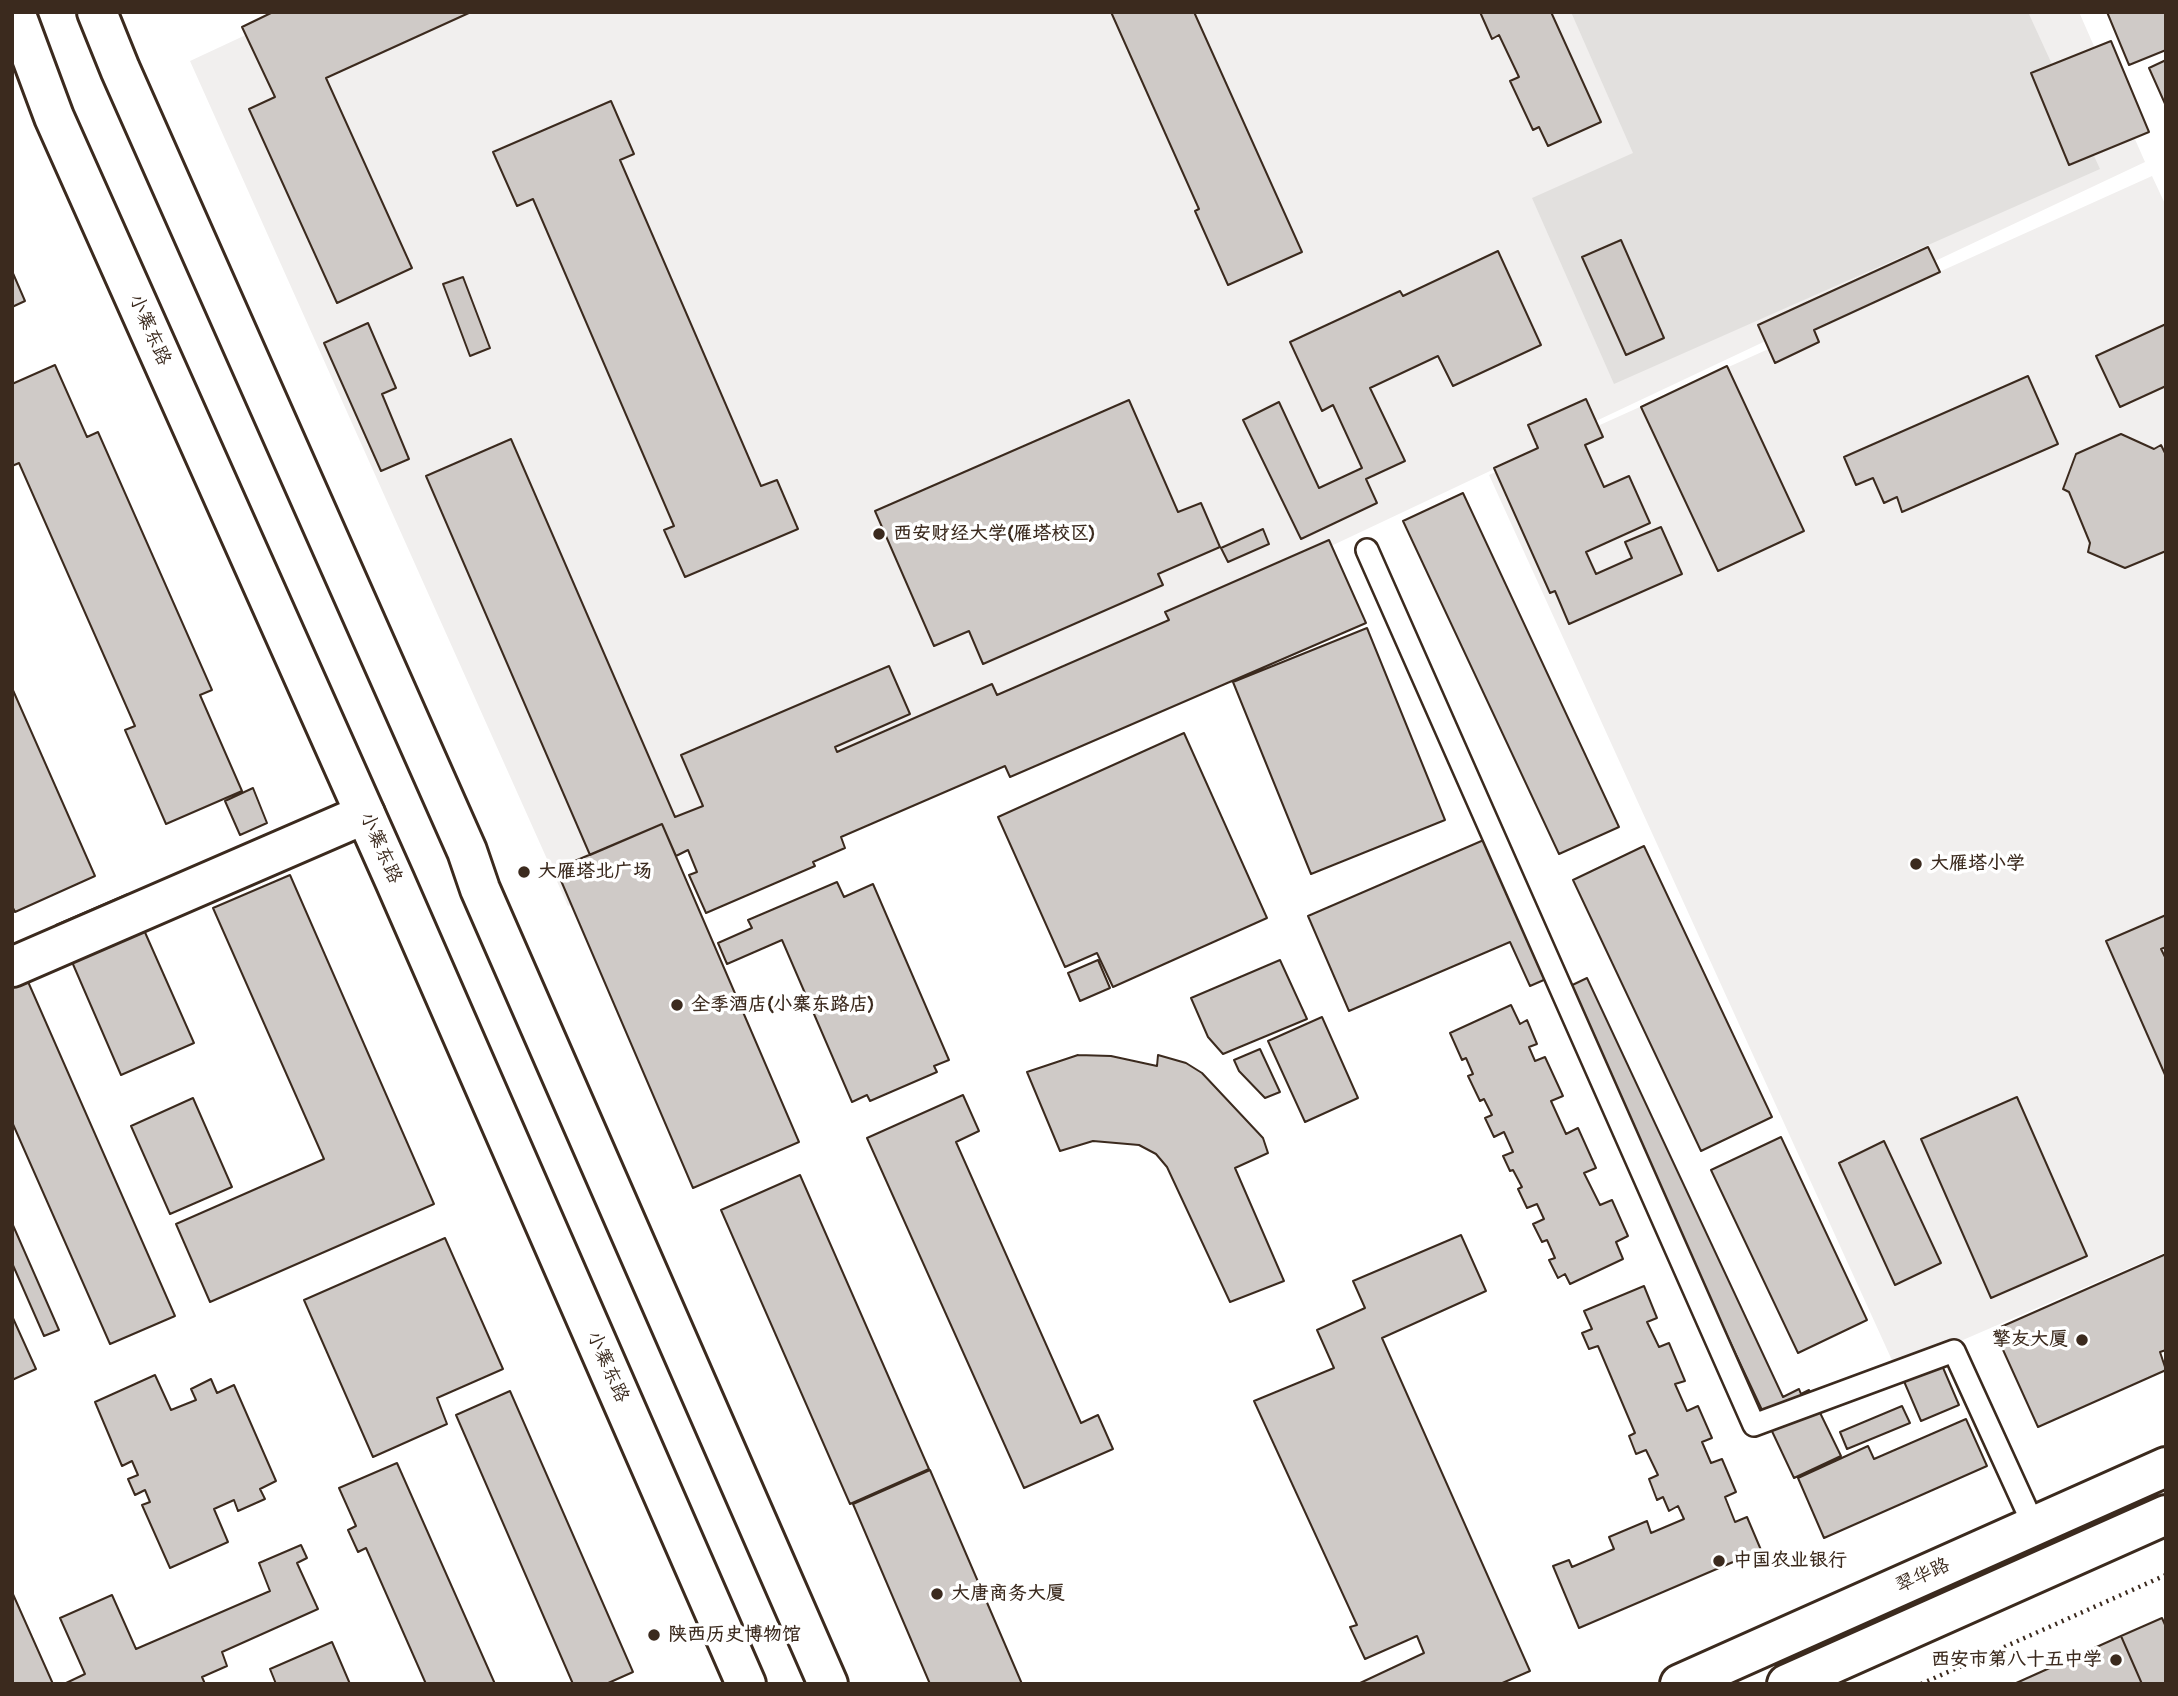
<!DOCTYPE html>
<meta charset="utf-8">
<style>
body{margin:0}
#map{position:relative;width:2178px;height:1696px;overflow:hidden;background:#fff;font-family:Pangolin,sans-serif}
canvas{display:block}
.frame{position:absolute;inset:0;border:14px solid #3b2a1e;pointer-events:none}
</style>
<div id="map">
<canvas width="2178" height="1696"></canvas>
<div class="frame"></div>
</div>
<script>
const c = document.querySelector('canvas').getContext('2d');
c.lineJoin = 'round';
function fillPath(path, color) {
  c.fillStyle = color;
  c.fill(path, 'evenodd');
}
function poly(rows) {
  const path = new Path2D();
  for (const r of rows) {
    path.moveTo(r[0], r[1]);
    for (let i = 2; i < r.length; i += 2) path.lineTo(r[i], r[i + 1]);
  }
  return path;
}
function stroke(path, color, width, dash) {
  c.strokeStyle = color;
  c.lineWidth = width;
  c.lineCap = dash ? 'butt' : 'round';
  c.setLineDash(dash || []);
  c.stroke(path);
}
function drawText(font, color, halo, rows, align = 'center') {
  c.font = font + ' Pangolin,"LXGW WenKai TC",sans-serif';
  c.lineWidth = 7;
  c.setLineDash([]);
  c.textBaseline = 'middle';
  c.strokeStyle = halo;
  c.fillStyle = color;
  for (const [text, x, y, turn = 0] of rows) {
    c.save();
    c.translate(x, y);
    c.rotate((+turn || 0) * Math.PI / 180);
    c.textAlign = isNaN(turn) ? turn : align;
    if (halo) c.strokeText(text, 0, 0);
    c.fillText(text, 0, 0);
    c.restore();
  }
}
const built = poly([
 [295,12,2079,12,2145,162,568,906,190,61],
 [2152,176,2166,206,2166,1252,1896,1369,1489,475]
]);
const green = poly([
 [1571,12,2028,12,2100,169,1614,384,1532,198,1633,153]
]);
const building = poly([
 [273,12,471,12,326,78,412,268,337,303,249,109,275,97,242,27,273,12],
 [1111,12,1194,12,1302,252,1228,285,1195,211,1199,209,1111,12],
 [1480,12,1551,12,1601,122,1548,146,1539,127,1533,130,1510,81,1519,77,1499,35,1492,39,1480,12],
 [2107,12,2166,12,2166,50,2129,65,2107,12],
 [2111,41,2149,132,2069,165,2031,73,2111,41],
 [2166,60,2166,106,2149,68,2166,60],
 [611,101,634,154,620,160,761,486,777,480,798,529,685,577,664,530,674,526,533,199,517,206,493,152,611,101],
 [1621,240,1664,338,1626,355,1582,257,1621,240],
 [1928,247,1940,272,1814,330,1819,342,1775,363,1758,325,1928,247],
 [1498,251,1541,345,1453,386,1438,356,1370,388,1405,461,1366,479,1377,503,1301,539,1243,420,1279,402,1319,488,1362,468,1333,405,1322,411,1290,342,1400,291,1403,296,1498,251],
 [12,271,25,301,12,307,12,271],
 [463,277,490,348,470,356,443,284,463,277],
 [368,323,396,388,382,394,409,459,381,471,324,343,368,323],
 [2166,324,2166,386,2120,407,2096,356,2166,324],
 [55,365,87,437,98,432,212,690,200,695,242,791,166,824,125,730,135,726,19,463,12,466,12,384,55,365],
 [1727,366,1804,531,1718,571,1641,407,1727,366],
 [2028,376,2058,444,1902,512,1897,497,1884,503,1873,478,1856,485,1844,457,2028,376],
 [1586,399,1603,437,1585,445,1604,487,1629,476,1650,523,1586,552,1596,574,1632,558,1625,542,1661,527,1682,574,1569,624,1555,591,1550,593,1494,468,1538,448,1528,425,1586,399],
 [1129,400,1178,512,1201,503,1220,547,1158,574,1163,585,983,664,969,631,934,646,875,511,1129,400],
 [2121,434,2154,449,2161,445,2166,455,2166,551,2125,568,2088,552,2090,543,2069,492,2063,489,2076,454,2121,434],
 [511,439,675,817,703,806,681,755,889,666,910,714,835,747,837,752,992,684,997,695,1169,620,1165,612,1329,540,1366,623,1010,777,1005,766,841,837,845,848,813,862,815,866,706,913,689,875,697,872,688,850,676,856,662,824,590,855,426,476,511,439],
 [1463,493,1619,827,1559,854,1403,521,1463,493],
 [1263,529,1269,544,1228,562,1221,548,1263,529],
 [1367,628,1445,820,1311,874,1233,682,1367,628],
 [12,688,95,876,15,912,12,906,12,688],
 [1184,733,1267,918,1113,987,1097,953,1065,967,998,817,1184,733],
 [253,788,267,823,240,835,225,801,253,788],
 [662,824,799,1142,693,1188,556,869,662,824],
 [1493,836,1553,976,1530,986,1510,942,1349,1011,1308,916,1493,836],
 [1644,846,1772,1117,1701,1151,1573,880,1644,846],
 [290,875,434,1204,210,1302,176,1224,324,1159,213,908,290,875],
 [837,882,844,897,873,884,949,1060,934,1066,937,1072,870,1101,867,1095,852,1102,782,940,727,964,718,943,752,928,748,920,837,882],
 [128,894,194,1043,121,1075,56,925,128,894],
 [2166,915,2166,947,2161,949,2166,959,2166,1077,2106,941,2166,915],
 [1098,960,1110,988,1080,1001,1068,973,1098,960],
 [1280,960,1307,1019,1223,1054,1208,1037,1191,998,1280,960],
 [22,968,175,1316,110,1344,12,1122,12,973,22,968],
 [1587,978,1783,1397,1799,1389,1801,1394,1809,1390,1841,1456,1794,1478,1564,989,1587,978],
 [1511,1005,1520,1024,1527,1020,1537,1044,1529,1047,1535,1061,1545,1057,1563,1096,1551,1101,1566,1134,1578,1128,1596,1168,1584,1173,1600,1205,1612,1200,1628,1236,1616,1242,1623,1259,1570,1284,1565,1274,1558,1278,1549,1260,1555,1258,1547,1240,1542,1242,1533,1224,1544,1219,1537,1204,1527,1208,1518,1189,1522,1187,1513,1170,1510,1171,1503,1156,1513,1152,1504,1132,1494,1137,1485,1118,1492,1115,1484,1099,1480,1101,1468,1076,1473,1074,1466,1058,1462,1060,1450,1033,1511,1005],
 [1322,1017,1358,1098,1305,1122,1268,1041,1322,1017],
 [1260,1049,1280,1092,1265,1098,1239,1071,1234,1060,1260,1049],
 [1078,1055,1111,1056,1157,1066,1158,1055,1186,1063,1202,1073,1263,1138,1268,1153,1235,1168,1284,1281,1230,1302,1167,1167,1156,1154,1139,1145,1093,1141,1060,1151,1027,1072,1078,1055],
 [963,1095,979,1131,956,1142,1081,1423,1098,1415,1113,1449,1024,1488,867,1138,963,1095],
 [2017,1097,2087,1256,1991,1298,1921,1139,2017,1097],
 [193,1098,232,1187,170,1214,131,1126,193,1098],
 [1781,1137,1867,1320,1798,1353,1711,1170,1781,1137],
 [1884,1141,1941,1263,1895,1285,1839,1163,1884,1141],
 [800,1175,929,1469,850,1504,721,1210,800,1175],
 [12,1223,59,1330,44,1336,12,1263,12,1223],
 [1461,1235,1486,1291,1382,1338,1530,1671,1500,1684,1358,1684,1424,1653,1417,1636,1365,1659,1350,1627,1357,1625,1254,1401,1334,1368,1317,1330,1365,1308,1353,1281,1461,1235],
 [445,1238,503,1369,437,1398,447,1424,373,1457,304,1300,445,1238],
 [2166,1254,2166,1350,2160,1352,2166,1370,2038,1427,1994,1330,2166,1254],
 [1644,1286,1657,1318,1647,1322,1659,1347,1669,1343,1685,1381,1675,1384,1687,1411,1698,1406,1712,1438,1702,1442,1711,1463,1722,1459,1736,1492,1725,1497,1735,1522,1747,1517,1761,1550,1579,1628,1553,1566,1569,1560,1572,1567,1614,1549,1609,1537,1647,1521,1651,1533,1684,1519,1678,1506,1669,1511,1663,1497,1657,1500,1649,1479,1658,1475,1646,1450,1636,1454,1629,1436,1635,1433,1598,1346,1589,1349,1582,1333,1592,1329,1584,1311,1644,1286],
 [12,1316,36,1369,12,1380,12,1316],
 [1935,1349,1959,1405,1921,1421,1897,1365,1935,1349],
 [155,1375,171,1410,196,1400,191,1389,211,1379,217,1393,234,1385,276,1481,260,1489,265,1499,238,1511,234,1500,214,1509,228,1542,170,1568,142,1505,150,1502,145,1490,135,1495,128,1479,138,1475,132,1461,122,1466,95,1402,155,1375],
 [510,1391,633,1672,606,1684,573,1684,456,1415,510,1391],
 [1902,1406,1910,1423,1847,1449,1840,1432,1902,1406],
 [1966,1419,1987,1466,1824,1538,1798,1478,1868,1446,1874,1459,1966,1419],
 [397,1463,495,1684,426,1684,366,1548,358,1552,348,1530,356,1526,339,1488,397,1463],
 [930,1470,1022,1684,930,1684,853,1504,930,1470],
 [301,1545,307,1558,297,1563,318,1609,222,1652,227,1666,202,1677,205,1684,64,1684,85,1674,60,1618,112,1595,136,1649,270,1591,259,1563,301,1545],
 [12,1592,53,1684,12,1684,12,1592],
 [2162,1618,2166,1627,2166,1684,2142,1684,2121,1636,2162,1618],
 [2121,1636,2142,1684,2014,1684,2121,1636],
 [332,1642,350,1684,276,1684,270,1669,332,1642]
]);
const path = poly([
 [1921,1684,2166,1575]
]);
const service = poly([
 [1367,550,1754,1425,1954,1351,2034,1526]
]);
const minor = poly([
 [12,967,365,814]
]);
const secondary = poly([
 [1680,1684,2166,1467],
 [1787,1684,2166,1515]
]);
const primary = poly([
 [15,12,54,117,395,881,746,1684],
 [97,12,120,69,467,851,480,889,828,1684]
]);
const markers = [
 [879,534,7,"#3b2a1e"],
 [1916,864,7,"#3b2a1e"],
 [524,872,7,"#3b2a1e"],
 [677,1005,7,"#3b2a1e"],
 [2082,1340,7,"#3b2a1e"],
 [1719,1561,7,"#3b2a1e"],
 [937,1594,7,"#3b2a1e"],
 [654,1635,7,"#3b2a1e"],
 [2116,1660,7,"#3b2a1e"]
];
const streetNames = [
 ["小寨东路",149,330,66],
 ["小寨东路",380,848,66],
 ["小寨东路",607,1367,66],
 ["翠华路",1923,1576,-24]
];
const poiNames = [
 ["西安财经大学(雁塔校区)",893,534],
 ["大雁塔小学",1930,864],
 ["大雁塔北广场",538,872],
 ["全季酒店(小寨东路店)",691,1005],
 ["擎友大厦",2068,1340,"right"],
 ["中国农业银行",1733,1561],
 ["大唐商务大厦",951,1594],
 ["陕西历史博物馆",668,1635],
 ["西安市第八十五中学",2102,1660,"right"]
];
fillPath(built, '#f1efee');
fillPath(green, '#e2e0de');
fillPath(building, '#cfcac7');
stroke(building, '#3b2a1e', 2);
stroke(service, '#3b2a1e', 26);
stroke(minor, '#3b2a1e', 44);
stroke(secondary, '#3b2a1e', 44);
stroke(primary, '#3b2a1e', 44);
stroke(path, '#3b2a1e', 4.5, [2, 5]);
stroke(service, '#fff', 21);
stroke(minor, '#fff', 38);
stroke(secondary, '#fff', 38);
stroke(primary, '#fff', 38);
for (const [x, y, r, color] of markers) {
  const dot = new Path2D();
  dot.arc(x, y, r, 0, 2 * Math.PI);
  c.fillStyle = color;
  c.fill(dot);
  stroke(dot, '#fff', 2.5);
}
drawText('19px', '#3b2a1e', '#fff', streetNames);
drawText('bold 19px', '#3b2a1e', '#fff', poiNames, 'left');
</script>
